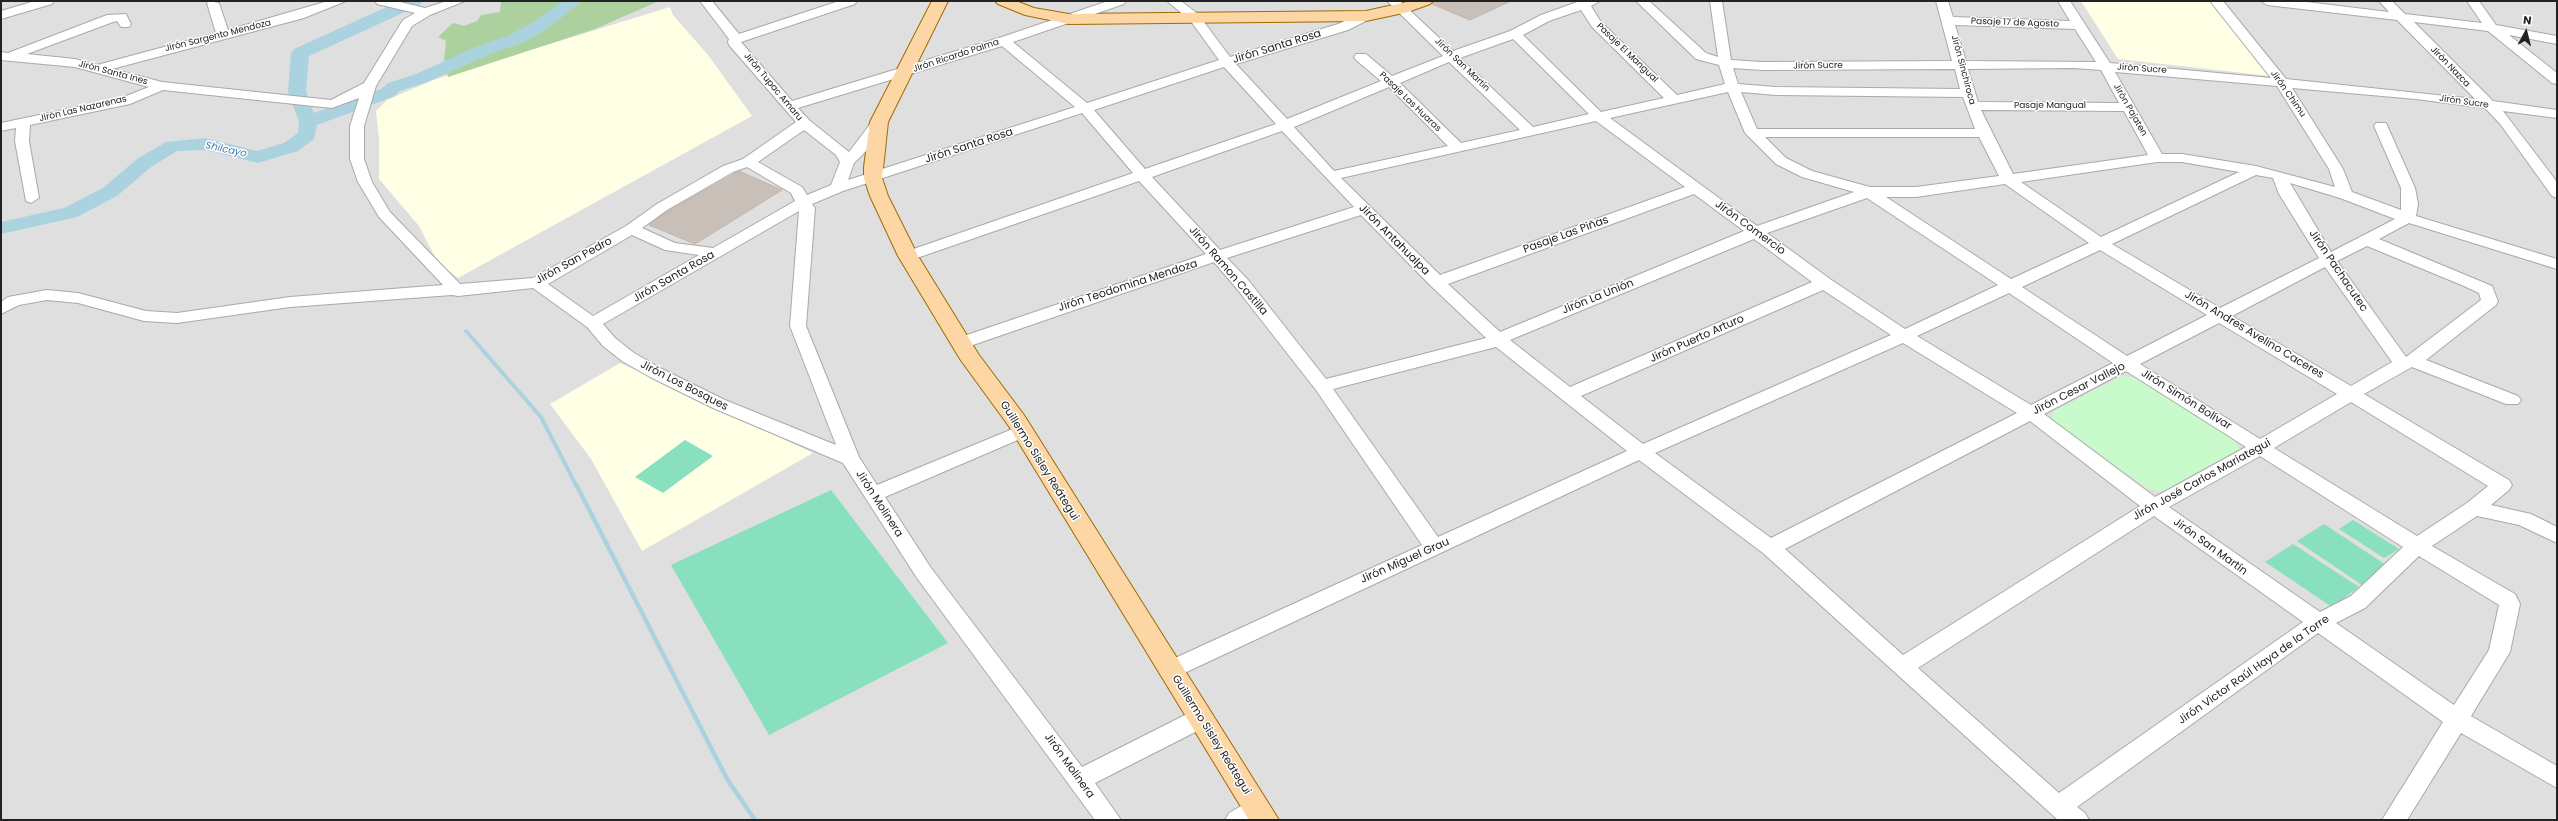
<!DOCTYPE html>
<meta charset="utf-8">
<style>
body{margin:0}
#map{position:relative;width:2558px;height:821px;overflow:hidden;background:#f2efe9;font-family:Poppins,sans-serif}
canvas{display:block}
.frame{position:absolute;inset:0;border:2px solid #222;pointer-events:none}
.north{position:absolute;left:2506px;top:12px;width:40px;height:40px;-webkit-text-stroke:3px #fff;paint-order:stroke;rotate:7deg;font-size:11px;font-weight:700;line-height:16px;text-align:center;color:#222}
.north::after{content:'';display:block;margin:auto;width:14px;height:18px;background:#222;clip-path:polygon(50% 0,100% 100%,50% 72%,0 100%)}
</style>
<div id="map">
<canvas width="2558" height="821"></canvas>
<div class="frame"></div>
<div class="north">N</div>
</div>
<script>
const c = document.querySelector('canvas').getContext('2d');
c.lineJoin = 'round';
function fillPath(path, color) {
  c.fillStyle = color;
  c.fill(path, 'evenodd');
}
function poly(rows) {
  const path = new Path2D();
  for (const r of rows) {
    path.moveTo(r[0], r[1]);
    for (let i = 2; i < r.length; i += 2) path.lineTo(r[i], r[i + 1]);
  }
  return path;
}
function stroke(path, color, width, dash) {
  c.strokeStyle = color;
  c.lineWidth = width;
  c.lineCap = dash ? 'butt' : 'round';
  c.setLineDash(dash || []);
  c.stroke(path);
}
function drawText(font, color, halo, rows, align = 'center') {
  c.font = font + ' Poppins,sans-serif';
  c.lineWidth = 3;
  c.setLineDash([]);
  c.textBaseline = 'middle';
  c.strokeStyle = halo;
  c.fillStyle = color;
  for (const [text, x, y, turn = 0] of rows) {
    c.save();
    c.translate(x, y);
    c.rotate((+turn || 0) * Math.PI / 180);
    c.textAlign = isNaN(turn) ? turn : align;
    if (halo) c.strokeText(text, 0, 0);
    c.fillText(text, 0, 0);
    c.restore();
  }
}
const residential = poly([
 [1,1,2557,1,2557,820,1,820]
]);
const education = poly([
 [2081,1,2213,1,2271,76,2118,59],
 [670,7,673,15,708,55,752,116,458,278,438,263,419,226,379,179,379,139,376,111,387,100,433,80],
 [620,363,813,453,642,551,591,459,550,404]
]);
const forest = poly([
 [501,1,659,1,595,29,448,77,444,60,446,41,438,37,453,23,464,26,477,21,481,15,500,12]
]);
const park = poly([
 [2122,376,2141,379,2235,441,2240,449,2163,492,2146,488,2054,422,2052,417,2054,411]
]);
const pitch = poly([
 [685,440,713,456,663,493,635,477],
 [831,490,948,643,769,735,671,565],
 [2353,520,2399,549,2384,558,2339,529],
 [2324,524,2389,567,2362,585,2297,541],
 [2293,544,2359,587,2332,607,2265,562]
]);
const streamFar1 = poly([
 [466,331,541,417,577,487]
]);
const stream = poly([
 [577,486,727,779,755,820]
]);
const river = poly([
 [400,1,422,1,420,5,309,56,306,92,314,113,381,89,388,83,416,74,478,46,510,35,535,21,563,1,582,1,547,29,522,43,490,54,428,82,400,91,393,97,317,125,314,139,298,151,258,163,205,150,177,151,151,167,117,196,77,217,1,234,1,222,64,208,103,188,137,159,166,142,205,138,257,151,284,143,298,133,299,122,288,92,291,53,294,49,400,1]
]);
const building = poly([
 [1434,1,1511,1,1470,20,1432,4,1434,1],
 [739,171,782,190,695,244,649,225,668,211,739,171]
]);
const minor = poly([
 [35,1,54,1,52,4,1,19,1,11,35,1],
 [208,1,219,3,228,30,328,1,346,1,304,18,112,69,162,82,331,100,364,83,403,20,415,13,377,4,375,1,396,1,425,8,447,1,465,1,430,15,412,26,376,86,364,126,364,159,372,182,390,212,460,284,533,278,626,226,657,204,723,166,743,159,796,122,729,45,728,42,729,39,700,1,712,1,739,34,839,1,857,1,855,4,741,42,792,101,999,38,1108,1,1126,1,1124,4,1013,42,1087,103,1219,60,1190,20,1167,1,1181,1,1198,14,1230,57,1338,24,1362,13,1370,13,1372,16,1370,19,1348,30,1236,64,1287,119,1381,81,1356,60,1354,57,1356,54,1366,54,1392,76,1443,56,1387,1,1400,1,1453,51,1510,31,1541,15,1580,1,1600,1,1591,6,1601,22,1677,95,1725,84,1719,65,1696,59,1636,1,1649,1,1706,53,1718,57,1710,1,1722,1,1731,60,1762,62,1952,61,1936,1,1948,1,1953,17,2070,21,2058,1,2070,1,2110,63,2271,78,2210,1,2223,1,2286,79,2475,99,2397,20,2267,5,2261,1,2298,1,2389,12,2379,1,2392,1,2405,14,2482,23,2467,1,2479,1,2496,25,2557,36,2557,44,2509,35,2557,73,2557,84,2552,83,2488,31,2414,22,2493,101,2557,110,2557,118,2503,111,2557,182,2557,198,2552,196,2501,125,2485,108,2416,99,2292,88,2343,169,2352,192,2401,210,2401,188,2374,126,2376,123,2386,123,2415,188,2418,204,2416,216,2557,259,2557,269,2409,223,2379,239,2492,286,2498,301,2496,305,2426,360,2518,396,2521,400,2518,404,2506,404,2412,367,2364,394,2509,480,2512,485,2509,490,2491,505,2531,514,2557,527,2557,543,2519,525,2477,516,2432,546,2515,594,2520,604,2510,652,2471,716,2557,766,2557,788,2461,733,2407,820,2382,820,2443,722,2318,633,2077,807,2085,813,2089,820,2058,820,1763,553,1639,460,1178,676,1170,679,1162,676,1159,670,1162,664,1422,545,1316,390,1237,289,1214,262,967,347,955,347,952,343,955,339,1206,254,1139,181,914,259,902,259,900,256,902,253,1133,173,1082,113,843,191,812,204,815,208,806,326,859,457,877,485,1015,428,1021,426,1027,428,1030,432,1027,436,885,497,931,568,1082,767,1193,711,1201,709,1209,711,1212,718,1209,725,1095,783,1121,820,1095,820,917,578,843,463,713,408,650,377,622,361,603,346,587,327,533,288,458,296,452,295,290,307,177,323,144,321,78,303,47,300,19,305,1,314,1,302,8,297,47,290,78,293,146,311,177,313,290,297,443,285,379,217,358,182,350,159,350,126,359,98,332,108,163,90,130,104,30,125,29,141,39,198,31,203,26,201,15,141,16,128,1,131,1,123,121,98,149,87,75,67,1,60,1,52,8,53,107,15,126,14,131,24,129,27,121,27,117,21,113,22,27,54,75,59,97,65,216,33,207,3,208,1],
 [1581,10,1592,27,1664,98,1601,112,1523,35,1549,21,1581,10],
 [1955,25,2075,29,2096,62,1966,61,1955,25],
 [1513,39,1589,114,1533,127,1460,58,1513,39],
 [1002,46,1075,107,848,180,854,163,866,151,886,122,884,119,874,119,849,152,809,120,798,108,1002,46],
 [1449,62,1520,130,1461,143,1400,83,1449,62],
 [1224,67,1276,124,1145,169,1094,110,1224,67],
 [1733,68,1762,70,1955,69,1960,89,1776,87,1738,84,1733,68],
 [2074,68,2101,70,2119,103,1978,102,1968,69,2074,68],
 [2115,72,2277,86,2329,169,2335,187,2256,166,2182,154,2162,154,2115,72],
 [1389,87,1448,146,1334,171,1294,127,1389,87],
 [1728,92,1745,133,1776,164,1802,177,1854,192,1757,226,1610,118,1728,92],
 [1741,92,1776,95,1963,97,1975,129,1757,129,1741,92],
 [1981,110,2124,111,2148,155,2013,174,1981,110],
 [1596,121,1685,187,1440,275,1341,178,1596,121],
 [804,130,836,155,840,162,831,185,807,195,802,187,758,162,804,130],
 [1282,131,1354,207,1220,250,1152,177,1282,131],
 [1765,137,1979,137,1999,176,1916,187,1870,187,1812,171,1786,158,1765,137],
 [2157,162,2182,162,2239,172,2101,237,2021,182,2157,162],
 [747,167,791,193,795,201,713,248,675,243,642,228,667,210,733,172,747,167],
 [2256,175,2273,178,2279,194,2319,258,2220,308,2112,244,2256,175],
 [2290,183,2340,198,2395,219,2331,252,2290,183],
 [2005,184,2089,243,2011,279,1886,197,1916,197,2005,184],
 [1694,194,1744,231,1500,332,1448,284,1694,194],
 [1867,198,1998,285,1905,329,1830,279,1767,233,1867,198],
 [799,211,790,326,836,445,725,400,662,369,634,353,615,338,603,324,799,211],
 [1361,215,1431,286,1486,338,1326,379,1249,281,1227,258,1361,215],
 [632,235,665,250,699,255,593,316,548,284,632,235],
 [1754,239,1812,282,1570,387,1510,340,1754,239],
 [2367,246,2464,286,2479,293,2481,300,2406,357,2337,261,2367,246],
 [2100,250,2207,315,2127,356,2022,287,2100,250],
 [2325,267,2392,362,2351,386,2232,316,2325,267],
 [1823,290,1891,335,1643,444,1581,396,1823,290],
 [2009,293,2113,363,2031,405,1917,336,2009,293],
 [2219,323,2337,394,2260,439,2140,364,2219,323],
 [1903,343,2017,413,1771,538,1655,453,1903,343],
 [1496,347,1627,451,1438,537,1333,389,1496,347],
 [2126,371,2246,447,2155,497,2044,414,2126,371],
 [2351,402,2488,486,2467,503,2417,536,2274,448,2351,402],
 [2030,421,2140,506,1903,655,1785,549,2030,421],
 [2260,456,2403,547,2351,596,2320,612,2169,507,2260,456],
 [2154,516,2303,622,2059,793,1918,668,2154,516],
 [2419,556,2499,605,2489,650,2454,705,2336,623,2365,608,2419,556],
 [1257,797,1265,800,1269,807,1265,814,1257,820,1225,820,1229,813,1257,797]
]);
const major = poly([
 [932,1,948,1,888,122,882,178,888,196,918,256,979,355,1024,415,1279,820,1249,820,1008,425,960,359,898,256,870,196,864,178,864,167,870,122,932,1],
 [995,1,1016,1,1034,8,1069,14,1366,11,1411,1,1433,1,1430,4,1408,12,1366,21,1069,24,1025,15,998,4,995,1]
]);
const farStreetnames = [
 ["Pasaje 17 de Agosto",2015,23,2],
 ["Jirón Sargento Mendoza",218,36,-14],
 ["Pasaje El Mangual",1627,53,44],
 ["Jirón Ricardo Palma",956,56,-18],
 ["Jirón San Martin",1462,65,44],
 ["Jirón Sucre",1818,66,-1],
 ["Jirón Nazca",2450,67,46],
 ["Jirón Sucre",2142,69,4],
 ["Jirón Sinchiroca",1963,70,75],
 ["Jirón Santa Ines",113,73,15],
 ["Jirón Tupac Amaru",773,87,50],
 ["Jirón Chimu",2288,94,55],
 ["Pasaje Las Huaras",1410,102,44],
 ["Jirón Sucre",2464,102,8],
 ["Pasaje Mangual",2050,106],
 ["Jirón Las Nazarenas",83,109,-13],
 ["Jirón Pajaten",2130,110,60]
];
const farWaternames = [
 ["Shilcayo",226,150,12]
];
const streetNames = [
 ["Jirón Santa Rosa",1277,47,-17],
 ["Jirón Santa Rosa",969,146,-18],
 ["Jirón Comercio",1750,228,36],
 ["Pasaje Las Piñas",1566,235,-20],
 ["Jirón Antahualpa",1394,240,45],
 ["Jirón San Pedro",574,261,-29],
 ["Jirón Ramon Castilla",1228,271,49],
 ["Jirón Pachacutec",2338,271,56],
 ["Jirón Santa Rosa",674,277,-30],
 ["Jirón Teodomina Mendoza",1128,286,-18],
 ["Jirón La Unión",1598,297,-22],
 ["Jirón Andres Avelino Caceres",2254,335,31],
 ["Jirón Puerto Arturo",1697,339,-24],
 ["Jirón Los Bosques",684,386,27],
 ["Jirón Cesar Vallejo",2079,389,-27],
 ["Jirón Simón Bolívar",2186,400,32],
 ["Guillermo Sisley Reátegui",1039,461,58],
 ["Jirón José Carlos Mariategui",2202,480,-29],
 ["Jirón Molinera",879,504,57],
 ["Jirón San Martín",2210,547,36],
 ["Jirón Miguel Grau",1405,561,-24],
 ["Jirón Victor Raúl Haya de la Torre",2254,670,-35],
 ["Guillermo Sisley Reátegui",1211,735,58],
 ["Jirón Molinera",1069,766,54]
];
fillPath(residential, '#e0dfdf');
fillPath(education, '#ffffe5');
fillPath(forest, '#add19e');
fillPath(park, '#c8facc');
fillPath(pitch, '#88e0be');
stroke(streamFar1, '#aad3df', 4);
stroke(stream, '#aad3df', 4.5);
fillPath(river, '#aad3df');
fillPath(building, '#c7bfb8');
stroke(building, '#c4b6ab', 1);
stroke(minor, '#a9a9a9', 2);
stroke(major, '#a06b00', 2);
fillPath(minor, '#fff');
fillPath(major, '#fcd6a4');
drawText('9px', '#222', '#fff', farStreetnames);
drawText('italic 10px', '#4a7aab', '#fff', farWaternames);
drawText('11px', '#222', '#fff', streetNames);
</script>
